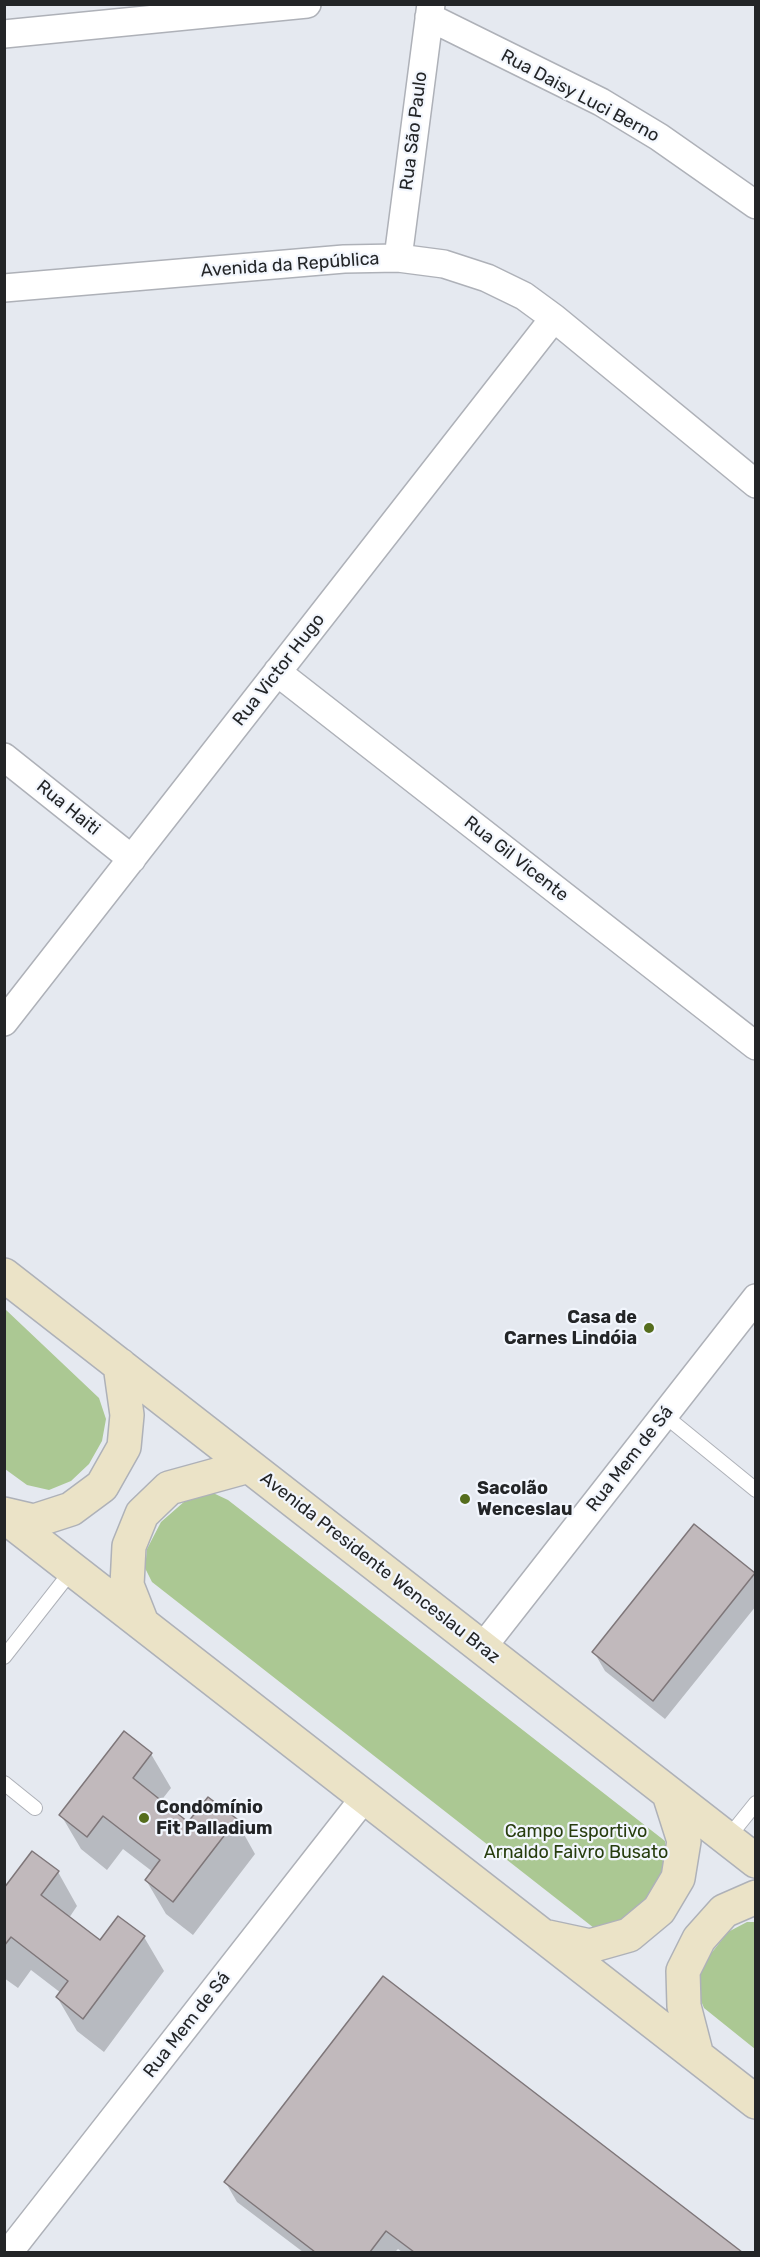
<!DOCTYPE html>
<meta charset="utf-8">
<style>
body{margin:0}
#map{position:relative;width:760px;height:2257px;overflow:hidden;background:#e5e9f0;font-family:Rubik,sans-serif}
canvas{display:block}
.frame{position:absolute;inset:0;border:6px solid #232527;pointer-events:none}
</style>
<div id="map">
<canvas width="760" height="2257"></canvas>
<div class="frame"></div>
</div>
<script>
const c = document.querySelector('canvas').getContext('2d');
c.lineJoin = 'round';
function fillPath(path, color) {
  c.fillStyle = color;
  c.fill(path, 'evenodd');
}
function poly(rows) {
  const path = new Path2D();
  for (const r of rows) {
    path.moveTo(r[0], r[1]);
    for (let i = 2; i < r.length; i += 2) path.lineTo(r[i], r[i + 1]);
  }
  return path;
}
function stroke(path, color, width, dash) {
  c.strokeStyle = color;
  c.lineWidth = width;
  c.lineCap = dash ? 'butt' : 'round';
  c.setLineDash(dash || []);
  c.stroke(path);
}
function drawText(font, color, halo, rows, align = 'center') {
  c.font = font + ' Rubik,sans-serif';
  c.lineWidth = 4.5;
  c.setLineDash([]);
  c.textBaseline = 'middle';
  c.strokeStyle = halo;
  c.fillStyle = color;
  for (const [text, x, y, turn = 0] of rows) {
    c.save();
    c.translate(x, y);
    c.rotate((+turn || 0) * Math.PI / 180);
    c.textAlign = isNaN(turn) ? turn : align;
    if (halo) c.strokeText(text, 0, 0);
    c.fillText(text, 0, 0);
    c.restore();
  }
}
const green = poly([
 [5,1309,99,1398,106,1419,102,1441,89,1464,71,1481,49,1490,27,1485,5,1469],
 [211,1492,228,1500,665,1841,669,1862,663,1885,619,1928,594,1928,152,1582,145,1568,147,1549,161,1522,185,1501],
 [747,1922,755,1922,755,2049,704,2008,696,1989,702,1965,728,1932]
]);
const shadow = poly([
 [694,1527,754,1574,756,1606,665,1719,605,1671,594,1652],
 [151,1754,171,1788,160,1802,189,1825,236,1820,255,1854,193,1935,166,1914,146,1880,153,1872,123,1849,107,1870,81,1849,61,1815],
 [58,1872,77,1906,69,1918,100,1942,118,1918,144,1937,164,1971,104,2052,77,2031,57,1997,61,1993,31,1970,18,1988,4,1978,4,1890],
 [383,1978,740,2252,402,2252,398,2249,395,2252,303,2252,237,2202,226,2183]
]);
const building = poly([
 [694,1524,755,1573,653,1701,592,1652,694,1524],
 [124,1731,152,1753,133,1778,188,1822,208,1797,237,1819,173,1902,145,1880,160,1860,103,1816,87,1837,59,1815,124,1731],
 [32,1851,59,1871,41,1895,100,1940,118,1916,145,1936,83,2019,56,1997,68,1981,11,1937,4,1946,4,1888,32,1851],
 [383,1976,742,2252,414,2252,386,2231,370,2252,315,2252,224,2182,383,1976]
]);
const service = poly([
 [664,1415,756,1490],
 [4,1657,73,1569],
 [4,1783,35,1808],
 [727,1839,756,1803]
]);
const minor = poly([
 [429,17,601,102,659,137,756,205],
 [4,34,307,4],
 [398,258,431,4],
 [4,288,344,259,398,258,444,264,487,278,524,296,554,318,756,484],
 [277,672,756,1046],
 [4,757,132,859],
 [4,1022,554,318],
 [482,1648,756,1298],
 [9,2252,365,1797]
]);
const secondary = poly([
 [4,1275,756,1861],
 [4,1514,34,1521,71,1509,102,1486,124,1447,127,1415,120,1365],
 [4,1516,756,2102],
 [142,1623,127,1585,129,1546,142,1514,169,1488,249,1466],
 [548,1937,590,1946,629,1935,659,1910,678,1878,684,1841,669,1794],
 [697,2056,684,2006,683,1971,699,1939,724,1911,756,1897]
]);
const markers = [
 [649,1328,6,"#556d1d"],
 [465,1499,6,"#556d1d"],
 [144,1818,6,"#556d1d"]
];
const streetNames = [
 ["Rua Daisy Luci Berno",580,96,28],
 ["Rua São Paulo",414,131,-83],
 ["Avenida da República",290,265,-4],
 ["Rua Victor Hugo",279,670,-52],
 ["Rua Haiti",68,808,39],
 ["Rua Gil Vicente",516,859,38],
 ["Rua Mem de Sá",630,1459,-52],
 ["Avenida Presidente Wenceslau Braz",380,1568,38],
 ["Rua Mem de Sá",187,2025,-52]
];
const poiNames = [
 ["Casa de",637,1318,"right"],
 ["Carnes Lindóia",637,1339,"right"],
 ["Sacolão",477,1489],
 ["Wenceslau",477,1510],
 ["Condomínio",156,1808],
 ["Fit Palladium",156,1829]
];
const parkNames = [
 ["Campo Esportivo",576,1832],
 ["Arnaldo Faivro Busato",576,1853]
];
fillPath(green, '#abc893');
fillPath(shadow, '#0003');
fillPath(building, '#c1b9bc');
stroke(building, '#7e7679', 1.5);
stroke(service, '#aeb1b8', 16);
stroke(minor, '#aeb1b8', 30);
stroke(secondary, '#aeb1b8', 36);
stroke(service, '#fff', 14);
stroke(minor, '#fff', 27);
stroke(secondary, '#ebe3c7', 33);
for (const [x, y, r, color] of markers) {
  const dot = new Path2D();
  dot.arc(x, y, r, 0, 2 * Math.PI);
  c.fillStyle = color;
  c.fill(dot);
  stroke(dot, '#f2f6fd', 2);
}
drawText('18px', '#232527', '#f2f6fd', streetNames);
drawText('bold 18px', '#232527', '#f2f6fd', poiNames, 'left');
drawText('18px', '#273d0e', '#f2f6fd', parkNames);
</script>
